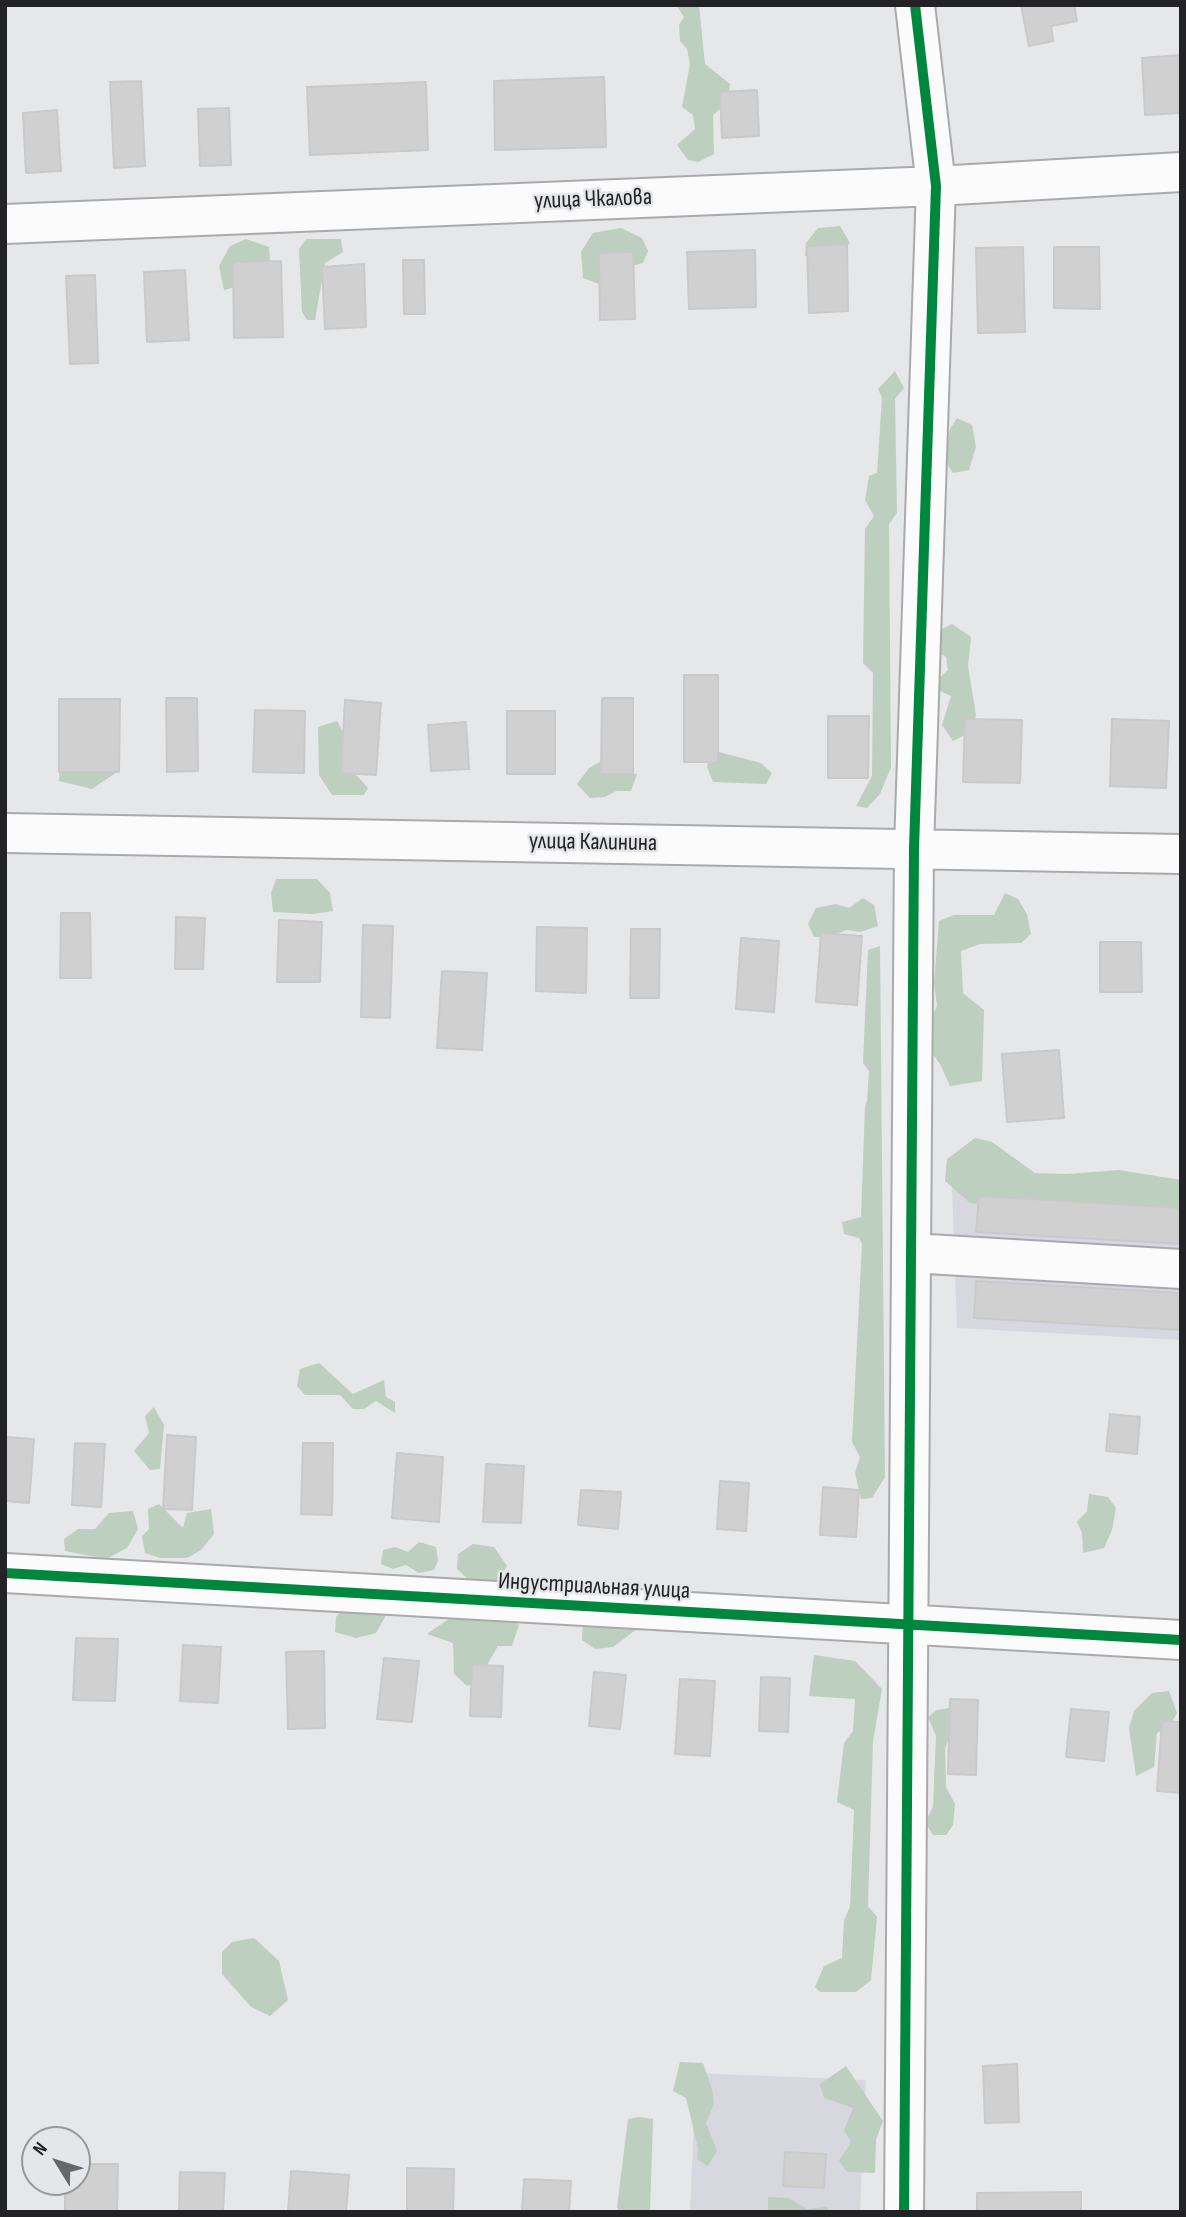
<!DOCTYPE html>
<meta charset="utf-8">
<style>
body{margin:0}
#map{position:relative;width:1186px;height:2217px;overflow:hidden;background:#e6e7e8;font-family:"Sofia Sans Condensed",sans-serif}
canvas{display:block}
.frame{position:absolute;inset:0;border:7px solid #232325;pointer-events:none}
.north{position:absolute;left:21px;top:2126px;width:70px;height:70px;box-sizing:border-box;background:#e5e6e9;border:2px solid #97989b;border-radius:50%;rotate:308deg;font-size:19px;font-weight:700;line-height:28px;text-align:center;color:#232325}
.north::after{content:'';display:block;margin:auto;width:24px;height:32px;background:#676869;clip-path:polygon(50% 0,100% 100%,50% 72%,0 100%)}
</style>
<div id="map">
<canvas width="1186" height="2217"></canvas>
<div class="frame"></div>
<div class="north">N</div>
</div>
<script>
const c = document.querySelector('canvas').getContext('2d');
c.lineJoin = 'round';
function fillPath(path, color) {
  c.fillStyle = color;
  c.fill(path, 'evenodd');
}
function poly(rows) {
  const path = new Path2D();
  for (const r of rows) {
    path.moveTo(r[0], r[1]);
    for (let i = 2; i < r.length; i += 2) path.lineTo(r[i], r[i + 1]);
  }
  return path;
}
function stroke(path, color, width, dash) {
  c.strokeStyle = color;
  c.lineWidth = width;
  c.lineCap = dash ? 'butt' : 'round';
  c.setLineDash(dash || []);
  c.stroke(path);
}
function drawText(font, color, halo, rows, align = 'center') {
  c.font = font + ' "Sofia Sans Condensed",sans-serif';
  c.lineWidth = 5;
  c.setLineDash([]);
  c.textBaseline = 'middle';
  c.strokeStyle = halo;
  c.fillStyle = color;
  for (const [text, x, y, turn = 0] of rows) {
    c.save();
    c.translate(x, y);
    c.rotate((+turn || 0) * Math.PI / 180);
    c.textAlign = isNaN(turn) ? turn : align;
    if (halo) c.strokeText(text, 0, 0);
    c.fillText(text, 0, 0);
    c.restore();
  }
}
const built = poly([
 [952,1187,1181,1193,1181,1340,957,1328],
 [696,2073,866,2080,860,2212,690,2212]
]);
const forest = poly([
 [676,5,699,5,705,64,730,84,728,102,713,115,714,154,698,162,688,160,677,145,695,129,693,115,682,107,690,64,687,49,680,41,679,25,684,17],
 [840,226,850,243,829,257,805,256,806,243,818,228],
 [621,228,642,238,648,251,643,263,625,268,599,284,583,278,581,252,593,233],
 [246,239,269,247,270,263,236,287,224,290,219,266,230,246],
 [306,239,341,239,343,252,325,263,315,320,307,320,302,312,299,249],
 [895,371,904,388,895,399,897,513,889,524,891,767,880,794,867,808,856,806,872,776,873,673,863,663,865,529,874,516,865,500,869,476,877,473,882,398,878,389],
 [957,418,972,425,976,447,969,470,953,473,945,461,950,429],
 [952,624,971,637,968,666,976,715,973,731,953,741,942,725,951,696,938,690,937,680,948,670,946,657,935,651,940,630],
 [337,721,346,737,343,772,356,775,368,788,364,795,332,795,319,775,318,727],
 [711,750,761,763,772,773,766,784,713,782,707,767],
 [605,759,620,772,637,774,631,791,616,791,605,797,590,798,577,784,589,768],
 [60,764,117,772,92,789,59,781],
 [276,879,317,879,330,893,333,911,314,914,273,912,271,893],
 [1005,893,1018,899,1027,914,1031,934,1021,943,980,944,961,951,963,993,984,1010,982,1081,950,1086,940,1064,921,1038,937,1006,934,983,939,921,954,915,994,915],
 [863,898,874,905,878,926,860,932,847,930,827,937,814,937,808,924,816,908,836,904,849,908],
 [880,946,885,1477,872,1498,861,1499,855,1473,860,1457,852,1442,862,1244,859,1238,844,1234,842,1222,861,1217,865,1106,867,1101,869,1071,863,1063,868,950],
 [975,1138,992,1142,1035,1173,1067,1174,1119,1170,1181,1180,1181,1215,970,1203,945,1181,947,1159],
 [319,1363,353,1394,384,1380,386,1397,395,1402,395,1413,376,1401,364,1409,353,1409,340,1395,305,1395,297,1386,300,1369],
 [154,1407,164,1425,160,1469,150,1470,134,1451,149,1433,145,1416],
 [1089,1494,1108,1497,1116,1508,1112,1530,1104,1548,1083,1553,1082,1533,1077,1522,1087,1511],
 [159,1504,183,1528,187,1513,211,1509,214,1534,201,1550,187,1558,160,1558,145,1553,142,1536,149,1529,148,1509],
 [133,1511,138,1529,127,1548,106,1559,65,1551,64,1539,78,1529,95,1529,109,1513],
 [419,1542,436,1547,438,1561,434,1570,419,1573,406,1565,393,1569,381,1564,383,1550,395,1547,408,1552],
 [473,1544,494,1547,507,1566,497,1582,470,1581,457,1569,458,1554],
 [353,1600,384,1605,385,1617,376,1633,356,1638,335,1632,336,1617],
 [469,1605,497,1608,519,1625,512,1646,498,1646,477,1682,467,1686,454,1674,453,1643,427,1634],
 [624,1615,637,1629,613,1647,595,1649,582,1640,583,1617],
 [814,1655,855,1661,882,1689,873,1741,868,1906,877,1917,871,1980,856,1992,820,1992,815,1987,824,1966,842,1958,844,1920,850,1907,854,1810,837,1802,844,1743,853,1731,855,1699,809,1696],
 [1169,1691,1177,1713,1170,1726,1157,1733,1154,1767,1136,1776,1129,1728,1134,1711,1152,1693],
 [954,1707,958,1718,945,1748,946,1787,955,1804,953,1825,946,1835,933,1835,925,1822,933,1807,936,1736,928,1717,937,1710],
 [254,1938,279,1961,288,2000,270,2016,251,2007,222,1974,222,1952,232,1942],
 [680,2062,703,2063,712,2089,714,2104,706,2123,717,2151,708,2166,697,2159,698,2148,686,2098,673,2091],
 [846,2066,883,2121,876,2140,875,2173,847,2172,839,2161,851,2142,844,2130,853,2108,824,2098,820,2084],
 [638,2117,653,2119,650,2212,619,2212,617,2207,628,2119],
 [768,2197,789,2198,807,2209,826,2207,830,2212,768,2212]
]);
const building = poly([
 [1021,5,1074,5,1077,21,1051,26,1053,41,1029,46,1021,5],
 [1181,55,1181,113,1145,115,1142,58,1181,55],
 [604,77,606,147,495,150,494,81,604,77],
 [141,81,145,166,114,168,110,82,141,81],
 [426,82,428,150,310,155,307,87,426,82],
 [757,90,759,136,722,138,720,92,757,90],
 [229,108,231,165,200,166,198,109,229,108],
 [57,110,61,171,26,173,23,113,57,110],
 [847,244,848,311,809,313,807,246,847,244],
 [1023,247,1025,332,978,333,976,248,1023,247],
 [1054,247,1099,247,1100,309,1054,308,1054,247],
 [755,250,756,307,689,309,687,252,755,250],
 [633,252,635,319,600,320,599,253,633,252],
 [403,260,424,260,425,314,404,314,403,260],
 [281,261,283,337,234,338,233,262,281,261],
 [364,264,366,327,325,329,322,267,364,264],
 [185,270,189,340,147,342,144,272,185,270],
 [95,275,98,363,70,364,66,276,95,275],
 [684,675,718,675,718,762,684,762,684,675],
 [166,698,197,698,198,771,167,772,166,698],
 [602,698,633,698,633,774,601,774,602,698],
 [59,699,120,699,119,772,59,772,59,699],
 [345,700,381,703,376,775,341,773,345,700],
 [255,710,305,711,304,773,253,772,255,710],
 [507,711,555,711,555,774,507,774,507,711],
 [828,716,869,716,868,778,828,778,828,716],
 [965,719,1022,720,1020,783,963,782,965,719],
 [1112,719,1169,721,1166,788,1110,786,1112,719],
 [466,722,469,769,431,771,428,725,466,722],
 [61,913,90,913,91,978,60,978,61,913],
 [176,917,205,918,203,969,175,969,176,917],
 [279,920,322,922,320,982,277,982,279,920],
 [363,925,393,926,390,1018,361,1017,363,925],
 [537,927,587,928,586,993,536,991,537,927],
 [631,929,660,929,659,998,630,998,631,929],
 [821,933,862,936,857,1005,816,1002,821,933],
 [741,938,779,941,774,1012,736,1009,741,938],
 [1100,942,1141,942,1142,992,1100,992,1100,942],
 [442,971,487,973,482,1050,437,1048,442,971],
 [1059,1050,1064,1118,1007,1122,1002,1054,1059,1050],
 [979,1196,1181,1208,1181,1244,976,1232,979,1196],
 [976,1281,1181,1293,1181,1330,974,1318,976,1281],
 [1110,1414,1140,1417,1137,1454,1106,1451,1110,1414],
 [167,1435,196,1437,192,1510,163,1509,167,1435],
 [5,1437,34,1439,29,1503,5,1501,5,1437],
 [75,1443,105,1444,101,1507,72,1505,75,1443],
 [303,1443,333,1443,332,1515,301,1514,303,1443],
 [397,1453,443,1457,439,1522,392,1518,397,1453],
 [486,1464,524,1466,521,1523,483,1522,486,1464],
 [720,1481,749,1483,746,1531,717,1529,720,1481],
 [823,1487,859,1490,856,1537,820,1535,823,1487],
 [581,1490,621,1492,618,1529,578,1525,581,1490],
 [76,1638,118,1639,115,1701,73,1700,76,1638],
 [183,1645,221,1647,218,1703,180,1701,183,1645],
 [324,1651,325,1728,288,1729,286,1652,324,1651],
 [384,1658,419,1661,412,1722,377,1719,384,1658],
 [472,1665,503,1666,501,1717,470,1716,472,1665],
 [594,1672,626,1675,620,1729,589,1726,594,1672],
 [761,1677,790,1678,788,1732,759,1731,761,1677],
 [680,1679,715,1681,710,1756,675,1754,680,1679],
 [950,1699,978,1700,976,1775,948,1774,950,1699],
 [1071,1709,1109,1712,1104,1761,1066,1757,1071,1709],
 [1162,1721,1181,1722,1181,1793,1157,1791,1162,1721],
 [1017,2064,1019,2122,985,2123,983,2066,1017,2064],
 [785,2152,826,2154,824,2188,783,2186,785,2152],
 [77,2164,118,2164,117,2212,65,2212,65,2182,77,2182,77,2164],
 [407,2168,454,2169,453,2212,407,2212,407,2168],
 [291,2171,349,2175,346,2212,288,2212,291,2171],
 [180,2172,225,2173,223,2212,179,2212,180,2172],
 [524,2179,571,2181,569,2212,522,2212,524,2179],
 [1081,2192,1081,2212,977,2212,977,2193,1081,2192]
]);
const minor = poly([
 [5,224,936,186,1181,172],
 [5,833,1181,854],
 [911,1253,1181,1269],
 [5,1573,1181,1640],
 [904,2212,914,848,936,186,915,5]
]);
const cycleway = poly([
 [5,1573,1181,1640],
 [904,2212,914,848,936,186,915,5]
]);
const streetNames = [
 ["улица Чкалова",593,200,-2],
 ["улица Калинина",593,843,1],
 ["Индустриальная улица",594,1587,3]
];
fillPath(built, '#d7d8df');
fillPath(forest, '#bdcfbf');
fillPath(building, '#d1d0d1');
stroke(building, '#cac9ca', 2);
stroke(minor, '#aaaaac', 42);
stroke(minor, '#fbfbfc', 38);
stroke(cycleway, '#00873e', 10);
drawText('24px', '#232325', '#e5e6e9', streetNames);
</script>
